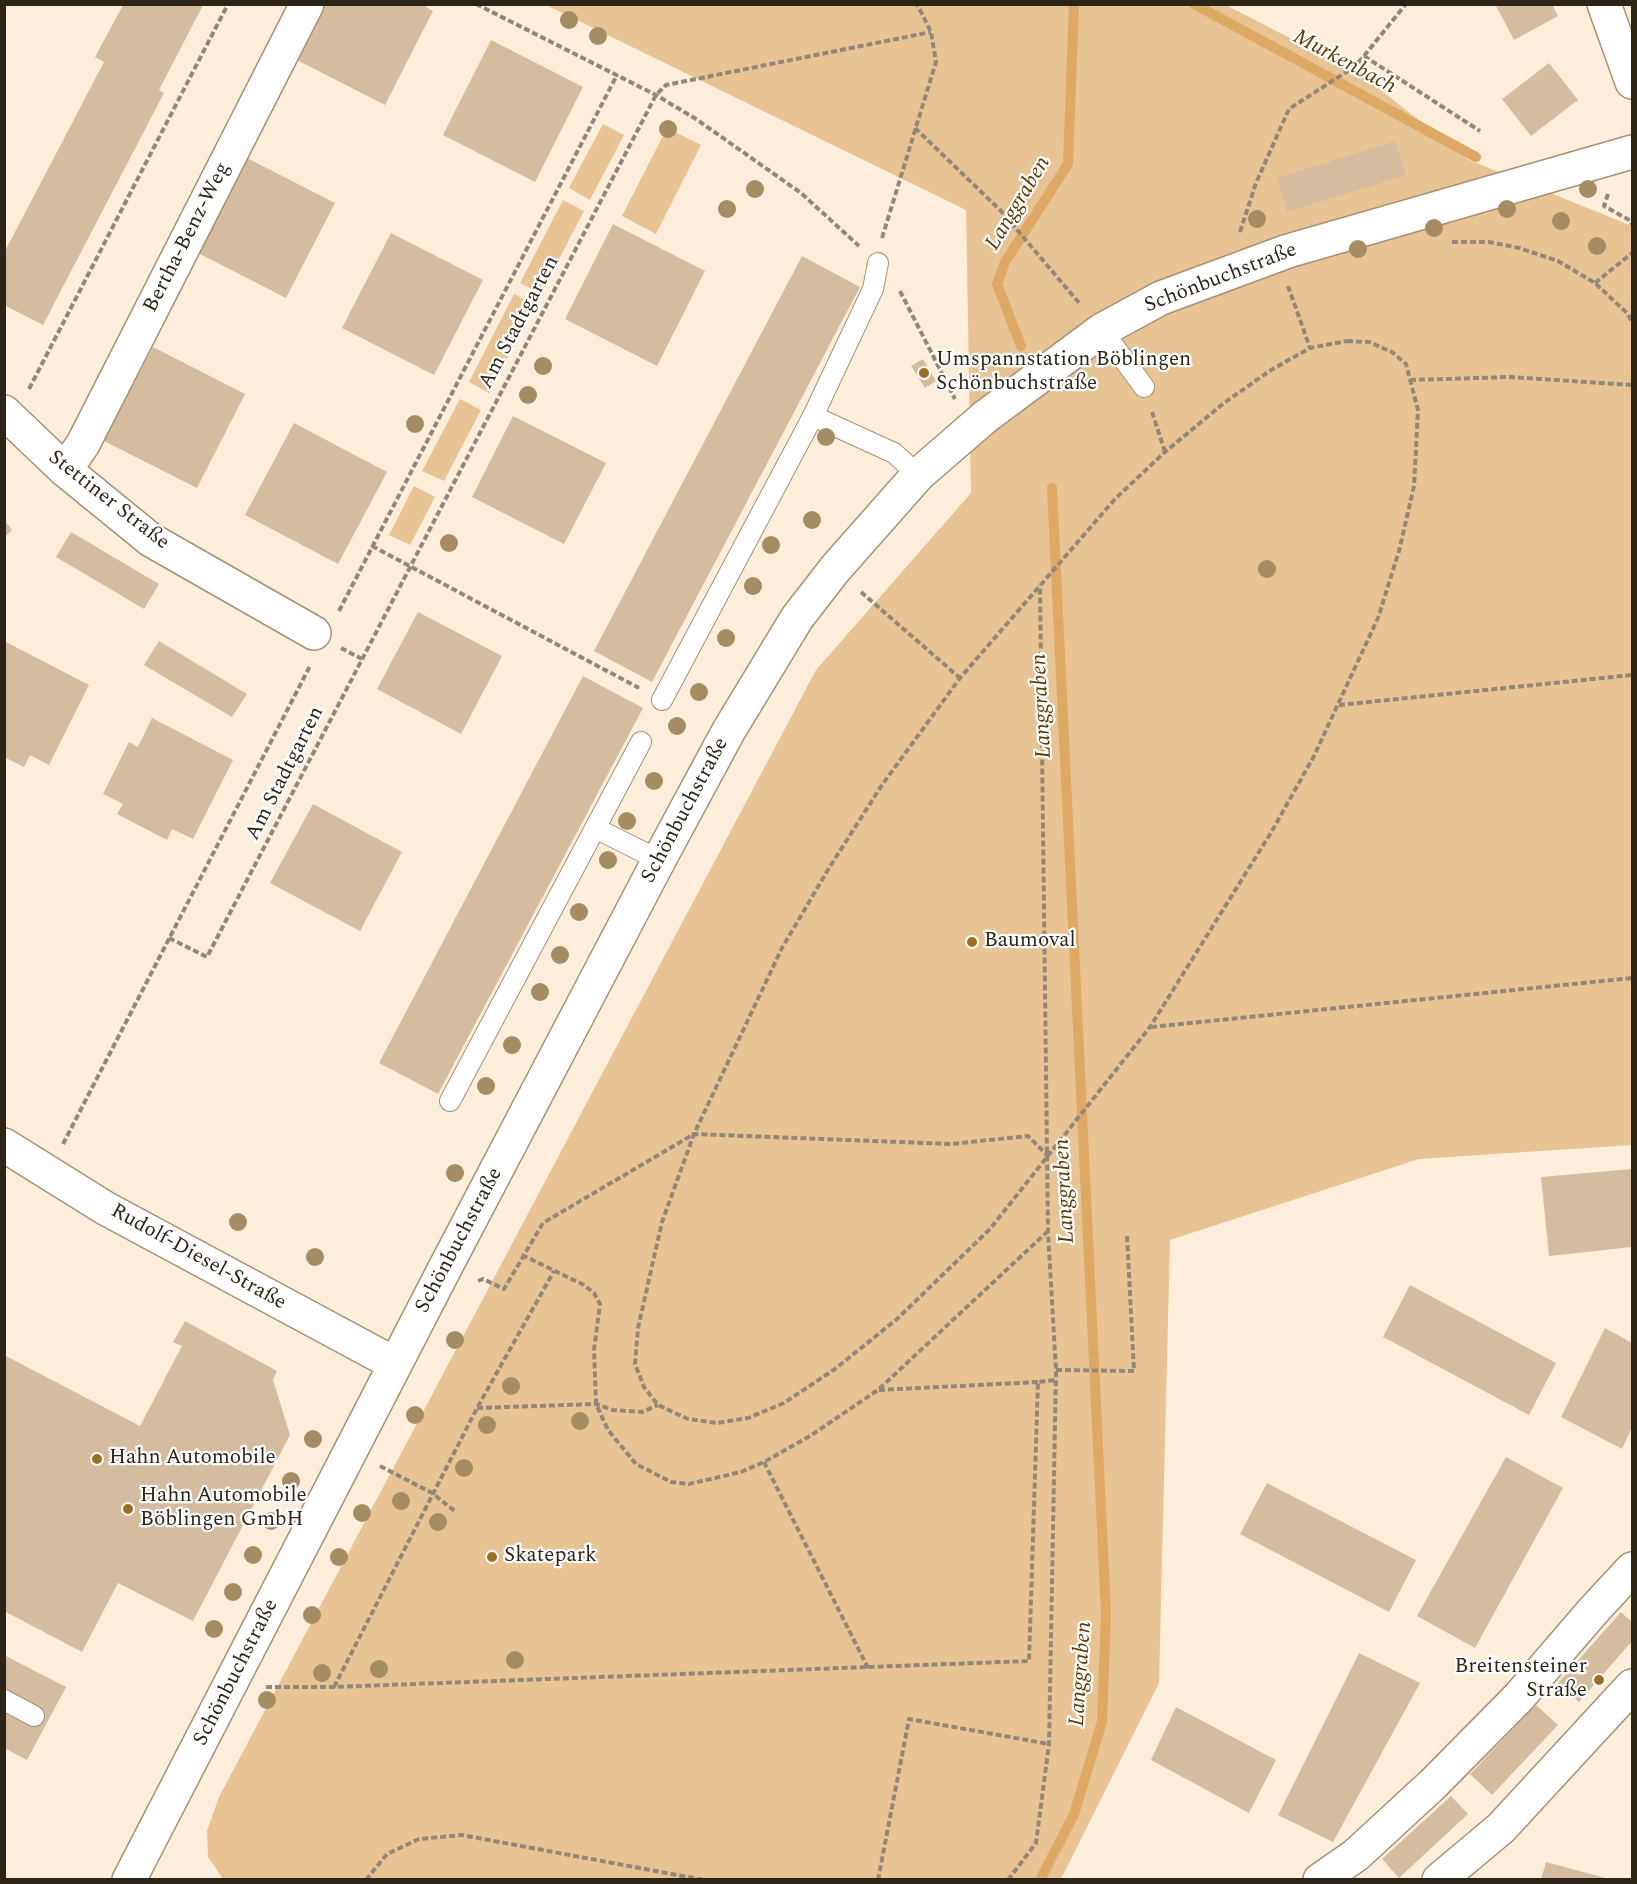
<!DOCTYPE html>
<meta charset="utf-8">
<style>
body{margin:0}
#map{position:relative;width:1637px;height:1884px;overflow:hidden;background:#fdeedc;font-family:Spectral,serif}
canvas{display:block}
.frame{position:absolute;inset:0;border:6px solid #2d2418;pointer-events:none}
</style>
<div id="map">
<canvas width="1637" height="1884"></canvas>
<div class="frame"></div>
</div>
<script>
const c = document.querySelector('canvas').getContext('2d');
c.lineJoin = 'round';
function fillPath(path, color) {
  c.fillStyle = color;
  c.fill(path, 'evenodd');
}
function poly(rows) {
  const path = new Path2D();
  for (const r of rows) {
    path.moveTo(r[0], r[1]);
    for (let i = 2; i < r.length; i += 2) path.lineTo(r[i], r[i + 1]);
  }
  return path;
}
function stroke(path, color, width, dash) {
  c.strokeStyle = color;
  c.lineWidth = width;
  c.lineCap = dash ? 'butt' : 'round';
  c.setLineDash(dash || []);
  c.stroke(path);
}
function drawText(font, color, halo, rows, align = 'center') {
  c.font = font + ' Spectral,serif';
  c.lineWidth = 4.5;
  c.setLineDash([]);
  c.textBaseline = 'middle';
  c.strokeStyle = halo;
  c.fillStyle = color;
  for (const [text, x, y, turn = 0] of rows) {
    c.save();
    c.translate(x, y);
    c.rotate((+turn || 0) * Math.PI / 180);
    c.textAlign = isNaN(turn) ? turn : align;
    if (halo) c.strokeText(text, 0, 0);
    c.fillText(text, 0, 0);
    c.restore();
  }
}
const green = poly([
 [546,5,1226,5,1363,76,1469,160,1632,226,1632,1145,1419,1159,1170,1240,1159,1683,1061,1879,223,1879,208,1857,207,1831,219,1797,816,670,971,493,966,210],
 [603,124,624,135,590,200,569,188],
 [667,128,701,145,656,234,622,216],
 [563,200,584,211,541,294,520,283],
 [514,294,535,305,489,393,469,382],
 [460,399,481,410,444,481,422,471],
 [414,486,435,497,410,545,389,535]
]);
const stream = poly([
 [1194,4,1476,157],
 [1021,346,997,284,1005,262,1068,164,1074,4],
 [1040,1880,1074,1814,1102,1722,1106,1613,1052,488]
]);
const building = poly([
 [320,4,421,4,433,11,385,105,293,58],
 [1495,4,1552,4,1558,16,1514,40],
 [123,5,203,5,159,90,164,93,43,325,4,305,4,253,104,62,95,57],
 [491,40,583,87,535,182,443,135],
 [1549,63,1578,100,1531,136,1502,99],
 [1395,141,1406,175,1287,212,1277,178],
 [243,156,335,203,286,298,194,251],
 [613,224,705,271,657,366,565,319],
 [391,233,483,280,434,375,342,328],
 [802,256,860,287,652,682,594,651],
 [153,347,245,394,197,488,104,441],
 [923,359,936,381,925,388,911,366],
 [513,416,606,463,564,544,472,497],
 [294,423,387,472,338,564,245,515],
 [5,521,12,530,5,537],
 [71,532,159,584,144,609,56,557],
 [418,612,502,656,461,734,377,689],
 [4,641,89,685,49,765,30,755,24,767,4,757],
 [159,641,247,694,232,717,144,665],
 [583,676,643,708,438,1094,379,1063],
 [152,718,233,760,193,839,172,829,167,840,117,814,123,804,103,794,129,742,138,747],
 [313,804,402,852,360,931,270,883],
 [1632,1169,1632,1247,1549,1256,1541,1177],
 [1410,1285,1556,1363,1529,1415,1383,1337],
 [185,1321,277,1371,273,1380,290,1435,193,1621,118,1583,82,1652,4,1611,4,1355,140,1426,182,1346,173,1342],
 [1605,1328,1632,1343,1632,1427,1622,1449,1561,1417],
 [1506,1457,1563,1488,1475,1648,1417,1616],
 [1267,1483,1416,1560,1389,1612,1240,1534],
 [1621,1612,1632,1622,1632,1641,1579,1702,1558,1683],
 [1359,1653,1420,1683,1333,1842,1278,1815],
 [4,1655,66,1687,27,1760,4,1748],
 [1536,1705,1558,1725,1492,1795,1470,1774],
 [1176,1707,1276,1760,1249,1813,1151,1760],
 [1451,1796,1468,1814,1399,1878,1382,1859],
 [1546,1862,1609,1879,1609,1880,1541,1880]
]);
const path = poly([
 [476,4,656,95,696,119,801,193,859,246],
 [1364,56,1406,4],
 [915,128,1001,211,1080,304],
 [1608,194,1604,206,1631,221,1632,225],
 [1240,232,1256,183,1289,109,1354,67,1364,56,1480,131],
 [882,238,936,62,931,32,917,4],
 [1452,242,1489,242,1519,248,1558,261,1595,283,1628,314,1632,322],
 [1595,283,1632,253],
 [1288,286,1310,348],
 [900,291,955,399],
 [1347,341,1369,342,1392,352,1406,364,1418,410,1414,486,1399,551,1378,618,1314,756,1272,831,1150,1027,990,1229,897,1319,835,1369,784,1403,748,1418,717,1423,688,1419,658,1405,644,1387,635,1364,638,1328,662,1222,694,1134,782,948,829,868,882,785,960,678,1115,499,1165,452,1224,403,1271,370,1310,348,1347,341],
 [1410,380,1510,377,1632,385],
 [29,389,228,4],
 [1152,412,1165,452],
 [372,546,639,688],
 [861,592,960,678],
 [339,611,617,75],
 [341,648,362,659],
 [1339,705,1632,675],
 [169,938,207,957,656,95,666,85,931,32],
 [1151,1027,1632,978],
 [63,1144,310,666],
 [522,1255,584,1285,594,1293,600,1304,594,1350,596,1404,608,1430,636,1464,671,1482,689,1484,741,1472,764,1462,810,1436,878,1390,1047,1232],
 [478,1281,483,1279,504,1289,543,1223,694,1134,951,1144,1028,1136,1048,1156],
 [1056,1370,1134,1371,1127,1235],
 [879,1390,1038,1382],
 [477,1408,596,1404,613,1410,642,1412,658,1405],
 [764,1462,868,1668],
 [380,1466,432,1493,456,1512],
 [266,1687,334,1687,1029,1661,1038,1382,1056,1380],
 [334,1687,477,1408,554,1271],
 [366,1880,387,1854,419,1839,462,1835,704,1880],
 [878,1880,909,1719,1049,1744],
 [1008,1880,1036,1843,1049,1744,1056,1370,1048,1232,1040,585]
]);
const service = poly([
 [1102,330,1144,387],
 [813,416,894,453,918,475],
 [662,700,813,416,873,289,878,263],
 [597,829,659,860],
 [450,1101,641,742],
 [4,1700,34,1716]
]);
const minor = poly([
 [4,412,65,470,151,540,314,633],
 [65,470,83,444,307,4],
 [1320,1880,1356,1855,1433,1784,1519,1697,1593,1611,1632,1569]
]);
const tertiary = poly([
 [4,1145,105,1208,395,1364],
 [129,1880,445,1268,659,860,728,732,797,618,835,569,918,475,985,417,1102,330,1161,298,1288,251,1632,152],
 [1439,1880,1501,1828,1632,1686]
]);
const secondary = poly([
 [1604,4,1632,82]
]);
const trees = [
 [569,20],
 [598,36],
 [668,129],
 [755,189],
 [1588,189],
 [727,209],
 [1507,209],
 [1257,219],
 [1561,221],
 [1434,228],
 [1597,246],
 [1358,249],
 [543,366],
 [528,395],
 [415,424],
 [826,437],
 [812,520],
 [449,543],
 [771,545],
 [1267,569],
 [753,586],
 [726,638],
 [699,692],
 [677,726],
 [654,781],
 [627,821],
 [608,860],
 [579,912],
 [560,955],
 [540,992],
 [512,1045],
 [486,1086],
 [455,1173],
 [238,1222],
 [315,1257],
 [455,1340],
 [511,1386],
 [415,1415],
 [580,1421],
 [487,1425],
 [313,1439],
 [464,1468],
 [291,1481],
 [401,1501],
 [362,1513],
 [271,1521],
 [438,1522],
 [253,1555],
 [339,1557],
 [233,1592],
 [312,1615],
 [214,1629],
 [515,1660],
 [379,1669],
 [322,1673],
 [267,1700]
];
const markers = [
 [924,373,6,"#9e6d21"],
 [972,942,6,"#9e6d21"],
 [97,1459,6,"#9e6d21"],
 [128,1509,6,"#9e6d21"],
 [492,1557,6,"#9e6d21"],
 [1599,1680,6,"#9e6d21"]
];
const streetNames = [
 ["Bertha-Benz-Weg",188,238,-63],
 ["Schönbuchstraße",1221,279,-21],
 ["Am Stadtgarten",520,323,-62],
 ["Stettiner Straße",108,501,38],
 ["Am Stadtgarten",286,774,-63],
 ["Schönbuchstraße",686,811,-62],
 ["Schönbuchstraße",460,1241,-62],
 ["Rudolf-Diesel-Straße",198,1258,29],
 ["Schönbuchstraße",237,1673,-63]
];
const poiNames = [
 ["Umspannstation Böblingen",936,361],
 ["Schönbuchstraße",936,385],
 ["Baumoval",984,942],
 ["Hahn Automobile",109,1459],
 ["Hahn Automobile",140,1497],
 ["Böblingen GmbH",140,1521],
 ["Skatepark",504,1557],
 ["Breitensteiner",1587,1668,"right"],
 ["Straße",1587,1692,"right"]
];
const waterNames = [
 ["Murkenbach",1344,63,28],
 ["Langgraben",1019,204,-59],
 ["Langgraben",1043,706,-93],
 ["Langgraben",1066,1191,-93],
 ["Langgraben",1082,1674,-86]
];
fillPath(green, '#e8c394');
stroke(stream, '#dda964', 10);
fillPath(building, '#d5bc9f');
stroke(service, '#a79073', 22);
stroke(minor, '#a79073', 36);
stroke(tertiary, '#a79073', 36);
stroke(secondary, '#a79073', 36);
stroke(path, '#938778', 4, [6, 3]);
stroke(service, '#fff', 20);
stroke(minor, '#fff', 33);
stroke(tertiary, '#fff', 33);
stroke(secondary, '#fff', 33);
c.fillStyle = '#a58c63';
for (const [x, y] of trees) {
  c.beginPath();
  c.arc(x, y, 9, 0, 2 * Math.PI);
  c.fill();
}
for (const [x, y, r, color] of markers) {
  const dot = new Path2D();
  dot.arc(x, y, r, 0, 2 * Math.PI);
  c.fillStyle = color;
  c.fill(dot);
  stroke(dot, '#fff', 2);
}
drawText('21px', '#2d2418', '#fff', streetNames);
drawText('21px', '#2d2418', '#fff', poiNames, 'left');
drawText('italic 22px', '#5b3900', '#fff', waterNames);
</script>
